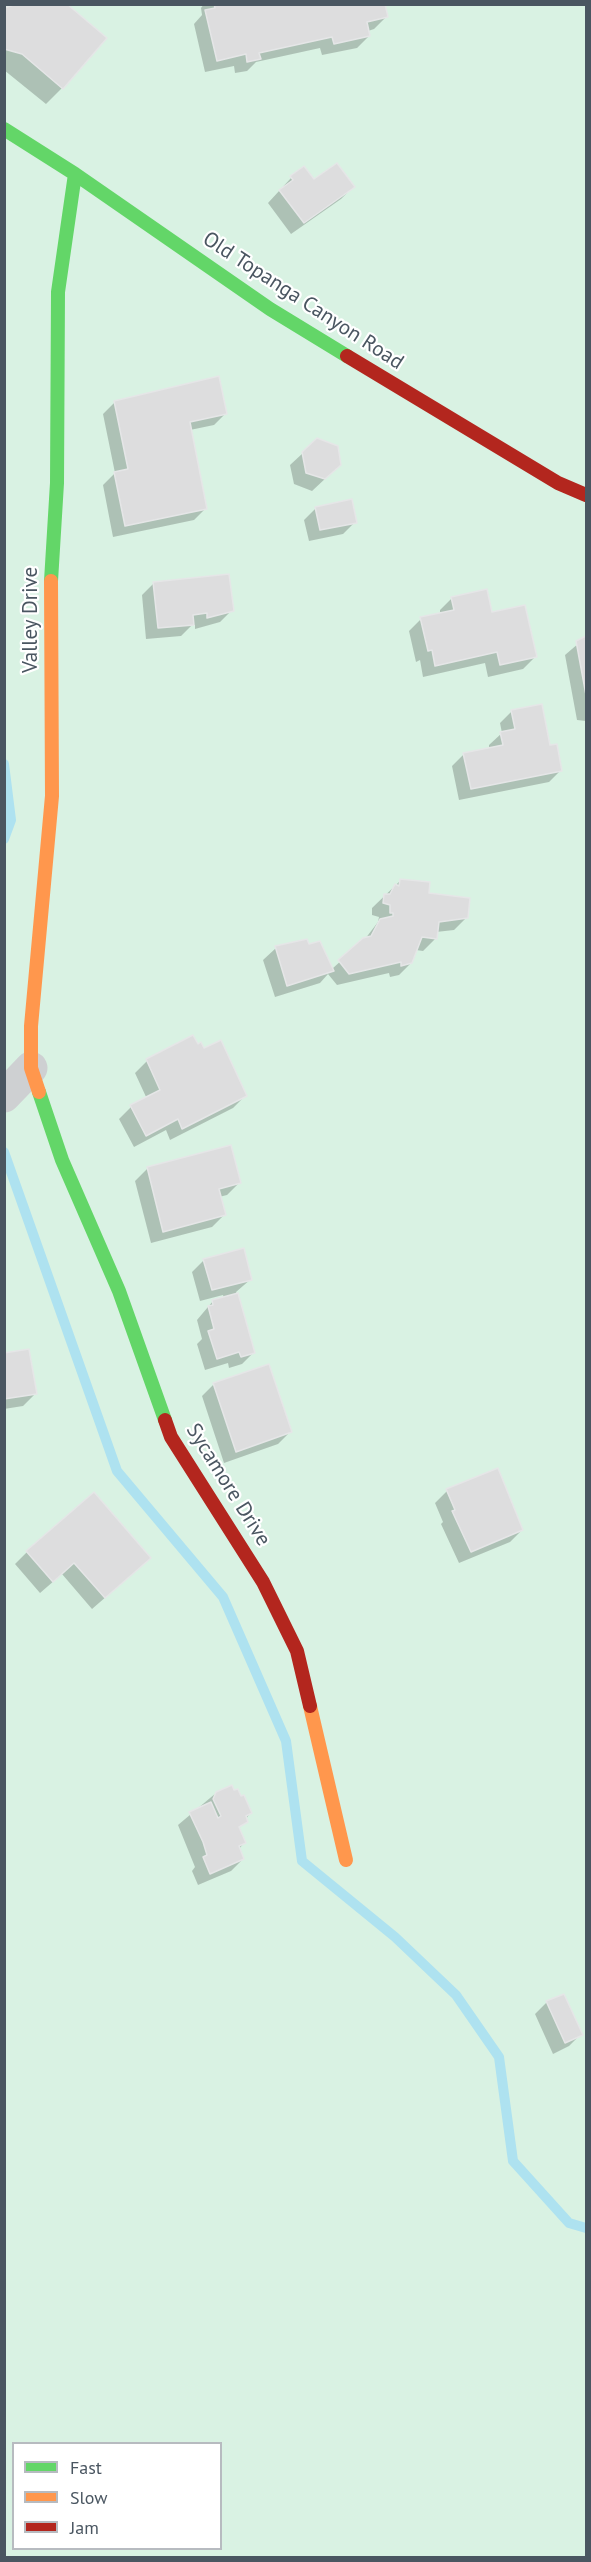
<!DOCTYPE html>
<style>
body{margin:0}
#map{position:relative;width:591px;height:2562px;overflow:hidden;background:#f4f4f4;font-family:"PT Sans",sans-serif}
canvas{display:block}
.frame{position:absolute;inset:0;border:6px solid #4a5661;pointer-events:none}
.legend{position:absolute;left:12px;top:2442px;width:210px;height:108px;box-sizing:border-box;background:#fff;border:2px solid #b7bbc0;margin:0;padding:8px 10px;list-style:none;font-size:18px;color:#4a5661}
.legend li{display:flex;align-items:center;gap:12px;height:30px}
.legend b{width:30px;border:2px solid #b7bbc0}
</style>
<div id="map">
<canvas width="591" height="2562"></canvas>
<div class="frame"></div>
<ul class="legend">
<li><b style="height:8px;background:#63d668"></b>Fast</li>
<li><b style="height:8px;background:#ff974d"></b>Slow</li>
<li><b style="height:8px;background:#b3261e"></b>Jam</li>
</ul>
</div>
<script>
const c = document.querySelector('canvas').getContext('2d');
c.lineJoin = 'round';
function fillPath(path, color) {
  c.fillStyle = color;
  c.fill(path, 'evenodd');
}
function poly(rows) {
  const path = new Path2D();
  for (const r of rows) {
    path.moveTo(r[0], r[1]);
    for (let i = 2; i < r.length; i += 2) path.lineTo(r[i], r[i + 1]);
  }
  return path;
}
function stroke(path, color, width, dash) {
  c.strokeStyle = color;
  c.lineWidth = width;
  c.lineCap = dash ? 'butt' : 'round';
  c.setLineDash(dash || []);
  c.stroke(path);
}
function drawText(font, color, halo, rows, align = 'center') {
  c.font = font + ' "PT Sans",sans-serif';
  c.lineWidth = 4.5;
  c.setLineDash([]);
  c.textBaseline = 'middle';
  c.strokeStyle = halo;
  c.fillStyle = color;
  for (const [text, x, y, turn = 0] of rows) {
    c.save();
    c.translate(x, y);
    c.rotate((+turn || 0) * Math.PI / 180);
    c.textAlign = isNaN(turn) ? turn : align;
    if (halo) c.strokeText(text, 0, 0);
    c.fillText(text, 0, 0);
    c.restore();
  }
}
const green = poly([
 [5,5,586,5,586,2557,5,2558],
 [14,2444,220,2444,220,2548,14,2548]
]);
const shadow = poly([
 [204,4,384,4,386,17,374,29,368,31,369,36,357,48,322,55,320,48,256,62,247,71,235,73,234,66,205,72,194,24,202,15,201,8],
 [4,9,62,88,46,104,4,70],
 [291,178,313,181,353,187,341,199,291,234,268,203],
 [115,402,226,413,214,425,190,430,206,508,194,520,113,537,103,485,115,473,103,414],
 [303,453,327,477,312,491,294,484,290,465],
 [316,508,355,522,343,534,309,541,304,520],
 [154,583,232,610,220,622,195,629,195,625,192,625,181,636,146,639,142,595],
 [452,598,491,614,535,657,523,669,488,677,485,663,423,677,420,660,416,662,409,631,421,619,440,614,440,610],
 [586,637,586,721,577,720,565,655],
 [512,711,549,747,561,770,549,782,459,800,452,766,464,754,489,749,489,745,502,733,500,723],
 [400,881,466,918,454,930,436,932,435,939,423,951,416,950,411,963,399,975,390,977,389,973,337,985,328,974,320,983,275,997,263,960,276,948,306,941,332,969,365,939,378,922,379,917,372,915,372,908],
 [197,1046,245,1096,233,1108,170,1140,166,1130,134,1147,119,1119,131,1107,147,1099,135,1073,147,1061],
 [230,1147,239,1183,227,1195,219,1197,224,1215,212,1227,151,1243,135,1181,147,1169],
 [204,1260,251,1279,236,1292,254,1352,242,1364,229,1368,228,1363,205,1370,197,1344,202,1339,197,1320,213,1301,224,1298,223,1295,200,1301,192,1272],
 [4,1354,35,1394,23,1406,4,1409],
 [214,1384,290,1432,278,1444,224,1463,202,1396],
 [447,1491,522,1530,510,1542,459,1563,441,1524,443,1522,435,1503],
 [27,1552,137,1570,92,1609,62,1574,40,1593,15,1564],
 [216,1793,251,1812,238,1830,244,1843,239,1849,243,1859,231,1871,198,1885,192,1871,195,1867,178,1825],
 [547,2002,581,2034,569,2046,553,2054,535,2014]
]);
const stream = poly([
 [4,764,11,820,4,839],
 [4,1152,117,1471,223,1597,286,1741,302,1861,395,1937,456,1995,499,2057,513,2161,569,2223,586,2228]
]);
const building = poly([
 [17,4,67,4,107,38,63,89,22,54,4,49,4,8,17,4],
 [214,4,385,4,388,17,367,22,370,36,334,44,332,37,259,53,261,59,247,62,246,54,217,61,205,10,215,8,214,4],
 [337,163,355,187,304,223,279,190,293,180,290,176,304,166,314,179,337,163],
 [219,376,227,414,190,422,207,509,125,526,114,472,128,469,114,401,219,376],
 [317,438,338,446,341,465,325,479,306,473,302,452,317,438],
 [352,499,357,523,320,530,315,507,352,499],
 [229,574,234,611,207,618,207,613,193,615,194,625,158,628,153,582,229,574],
 [487,589,492,612,525,605,537,657,500,665,497,652,435,666,432,650,428,651,420,617,454,610,451,597,487,589],
 [586,636,586,695,576,641,586,636],
 [542,704,550,745,557,744,562,771,471,789,463,753,503,745,500,732,515,729,511,710,542,704],
 [400,879,430,882,429,893,470,898,468,918,439,922,437,939,422,937,412,963,401,966,401,962,349,974,338,960,363,938,371,936,380,919,393,916,393,913,390,913,390,905,383,903,384,894,390,894,395,884,399,886,400,879],
 [307,939,309,944,320,941,334,971,287,986,275,946,307,939],
 [193,1035,198,1044,201,1042,204,1048,221,1040,247,1096,182,1129,178,1119,146,1136,130,1105,160,1090,146,1059,193,1035],
 [231,1145,241,1183,219,1189,226,1215,163,1232,147,1167,231,1145],
 [244,1248,252,1280,212,1290,203,1259,244,1248],
 [238,1293,255,1353,241,1357,239,1352,217,1359,208,1331,214,1329,208,1306,213,1305,212,1300,238,1293],
 [29,1349,37,1394,4,1399,4,1353,29,1349],
 [269,1364,292,1432,236,1452,213,1383,269,1364],
 [498,1468,523,1530,471,1552,452,1511,455,1510,446,1489,498,1468],
 [94,1492,151,1558,105,1598,74,1563,53,1582,26,1551,94,1492],
 [232,1785,234,1790,238,1789,241,1796,244,1795,252,1813,246,1816,248,1822,239,1827,246,1843,239,1846,244,1859,210,1874,203,1857,207,1855,203,1842,189,1812,211,1802,218,1818,221,1816,213,1799,216,1792,232,1785],
 [564,1994,583,2035,565,2043,546,2001,564,1994]
]);
const street = poly([
 [4,1096,31,1068]
]);
const fast = poly([
 [4,129,75,174,270,309,347,356],
 [51,581,57,483,58,292,75,174],
 [39,1092,62,1160,119,1291,165,1420]
]);
const slow = poly([
 [39,1092,31,1068,31,1026,52,796,51,581],
 [310,1706,346,1860]
]);
const jam = poly([
 [347,356,558,483,586,495],
 [165,1420,171,1437,263,1582,297,1651,310,1706]
]);
const streetNames = [
 ["Old Topanga Canyon Road",303,301,33],
 ["Valley Drive",31,620,-90],
 ["Sycamore Drive",228,1485,58]
];
fillPath(green, '#d9f2e3');
fillPath(shadow, '#0003');
stroke(stream, '#aee2f0', 10);
fillPath(building, '#ddddde');
stroke(building, '#e5e6e7', 1.5);
stroke(street, '#ced0d2', 33);
stroke(fast, '#63d668', 14);
stroke(slow, '#ff974d', 14);
stroke(jam, '#b3261e', 14);
drawText('21px', '#4a5661', '#fff', streetNames);
</script>
